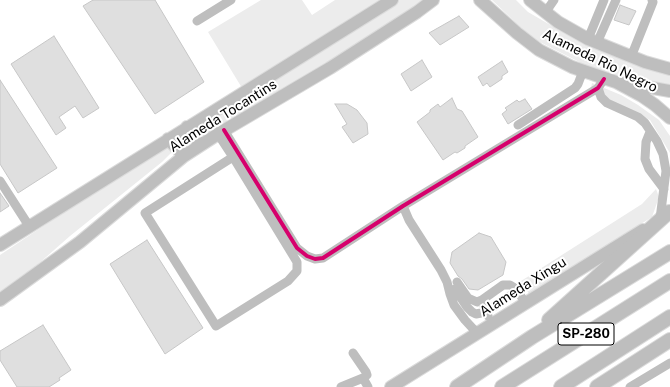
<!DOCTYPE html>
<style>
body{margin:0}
canvas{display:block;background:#fff}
</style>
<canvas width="670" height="387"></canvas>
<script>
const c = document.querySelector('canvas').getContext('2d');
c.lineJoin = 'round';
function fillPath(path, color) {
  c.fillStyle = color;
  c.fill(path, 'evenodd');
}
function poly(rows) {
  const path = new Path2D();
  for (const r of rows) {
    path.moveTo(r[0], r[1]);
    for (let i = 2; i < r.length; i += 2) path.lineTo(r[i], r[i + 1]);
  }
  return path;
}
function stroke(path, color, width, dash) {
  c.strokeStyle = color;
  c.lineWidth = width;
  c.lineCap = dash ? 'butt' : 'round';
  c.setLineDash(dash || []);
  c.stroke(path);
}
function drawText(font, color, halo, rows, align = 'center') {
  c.font = font + ' "Public Sans",sans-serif';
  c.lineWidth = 4;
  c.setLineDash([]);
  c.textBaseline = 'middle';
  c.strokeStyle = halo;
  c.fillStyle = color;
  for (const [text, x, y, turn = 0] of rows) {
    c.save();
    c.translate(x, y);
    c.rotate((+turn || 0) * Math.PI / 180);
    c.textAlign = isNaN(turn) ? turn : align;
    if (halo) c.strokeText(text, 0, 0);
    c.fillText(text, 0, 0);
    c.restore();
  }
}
const green = poly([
 [261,0,302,0,312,15,335,0,383,0,242,88,208,32],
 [399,0,429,0,352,51,214,131,203,135,198,130,199,126],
 [492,0,516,0,528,12,559,30,627,61,670,74,670,85,597,71,532,38],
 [592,83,621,95,638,105,659,120,670,136,670,153,650,120,590,93],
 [168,143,172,152,162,162,70,236,12,287,0,296,0,255],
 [656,189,659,197,652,217,529,294,521,281,642,204]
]);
const building = poly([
 [93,0,155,0,204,82,155,114,83,6,93,0],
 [620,5,636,11,629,25,614,20,620,5],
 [459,16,469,27,440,45,429,33,459,16],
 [54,36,99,108,83,118,75,106,59,117,66,128,56,135,11,64,54,36],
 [422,60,432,77,411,91,401,74,422,60],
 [502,61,508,72,502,76,502,79,490,87,487,83,483,86,478,77,502,61],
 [0,80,57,168,18,193,0,164,0,80],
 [452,98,457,109,462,111,478,137,465,146,465,148,457,153,455,152,443,160,417,122,430,112,430,110,438,104,440,107,452,98],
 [525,99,532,109,508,124,502,114,507,110,505,108,517,100,519,102,525,99],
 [335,104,347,104,357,110,367,123,368,134,353,143,342,127,347,124,335,104],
 [0,193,9,206,0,212,0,193],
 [479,233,491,237,506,262,503,275,478,290,469,289,462,279,458,276,450,263,452,252,479,233],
 [147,240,203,328,165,354,110,264,147,240],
 [43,325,71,370,59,378,60,380,49,387,17,387,0,360,0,351,43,325]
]);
const minor = poly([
 [545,13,554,0],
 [197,21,231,0],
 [588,39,604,0],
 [597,43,616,0],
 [631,57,653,2,652,0],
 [598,88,601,97,607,103,638,117,645,123,657,141,663,154,666,171,660,219],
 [518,125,575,88,578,84,583,71],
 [224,130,297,248,307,256,315,259,323,258,403,206,598,88,604,79],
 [650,132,646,142,645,159,649,169,664,189],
 [218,134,233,157,297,262,297,271,288,281,216,326,145,213,233,157],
 [0,181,29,226],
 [403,206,409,220,441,270,447,282,450,294,454,305,465,320,477,333],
 [457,282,468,298,477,302,482,300],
 [455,289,467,307,472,312,476,314,486,312,517,291],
 [488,316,486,312,482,300,503,285,510,285,515,288,525,302],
 [353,353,366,372,367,375,363,378],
 [341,387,363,378,368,387],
 [630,387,670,363]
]);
const major = poly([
 [480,0,517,33,539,50,572,67,616,82,642,96,655,105,670,118],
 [530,0,558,22,588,39,645,62,670,69],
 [625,83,670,91],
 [187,127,200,145],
 [168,139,184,156],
 [0,245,392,0],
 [0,300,80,242,184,156,218,134,330,68,417,12,433,0],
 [391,387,643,230]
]);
const highway = poly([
 [549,320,669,212],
 [457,387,532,337,670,252],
 [502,387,670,281],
 [561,387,670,317],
 [597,387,670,340]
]);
const cycleway = poly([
 [224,130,297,248,307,256,315,259,323,258,403,206,598,88,604,79]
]);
const shields = [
 [586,334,56]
];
const shieldNames = [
 ["SP-280",586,334]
];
const streetNames = [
 ["Alameda Rio Negro",600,61,26],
 ["Alameda Tocantins",223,116,-32],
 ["Alameda Xingu",523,287,-32]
];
fillPath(green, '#ececec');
fillPath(building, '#dfdfdf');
stroke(building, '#c7c7c7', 1);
stroke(major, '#dbdbdb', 14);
stroke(highway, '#dbdbdb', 16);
stroke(minor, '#bebebe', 9);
stroke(major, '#bebebe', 12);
stroke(highway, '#bebebe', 14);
stroke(cycleway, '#d6006c', 4);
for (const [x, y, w] of shields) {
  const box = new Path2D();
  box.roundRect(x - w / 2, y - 11, w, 22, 3);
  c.fillStyle = '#fff';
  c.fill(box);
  stroke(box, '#000', 1);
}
drawText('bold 13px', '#000', null, shieldNames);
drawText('14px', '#000', '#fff', streetNames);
</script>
